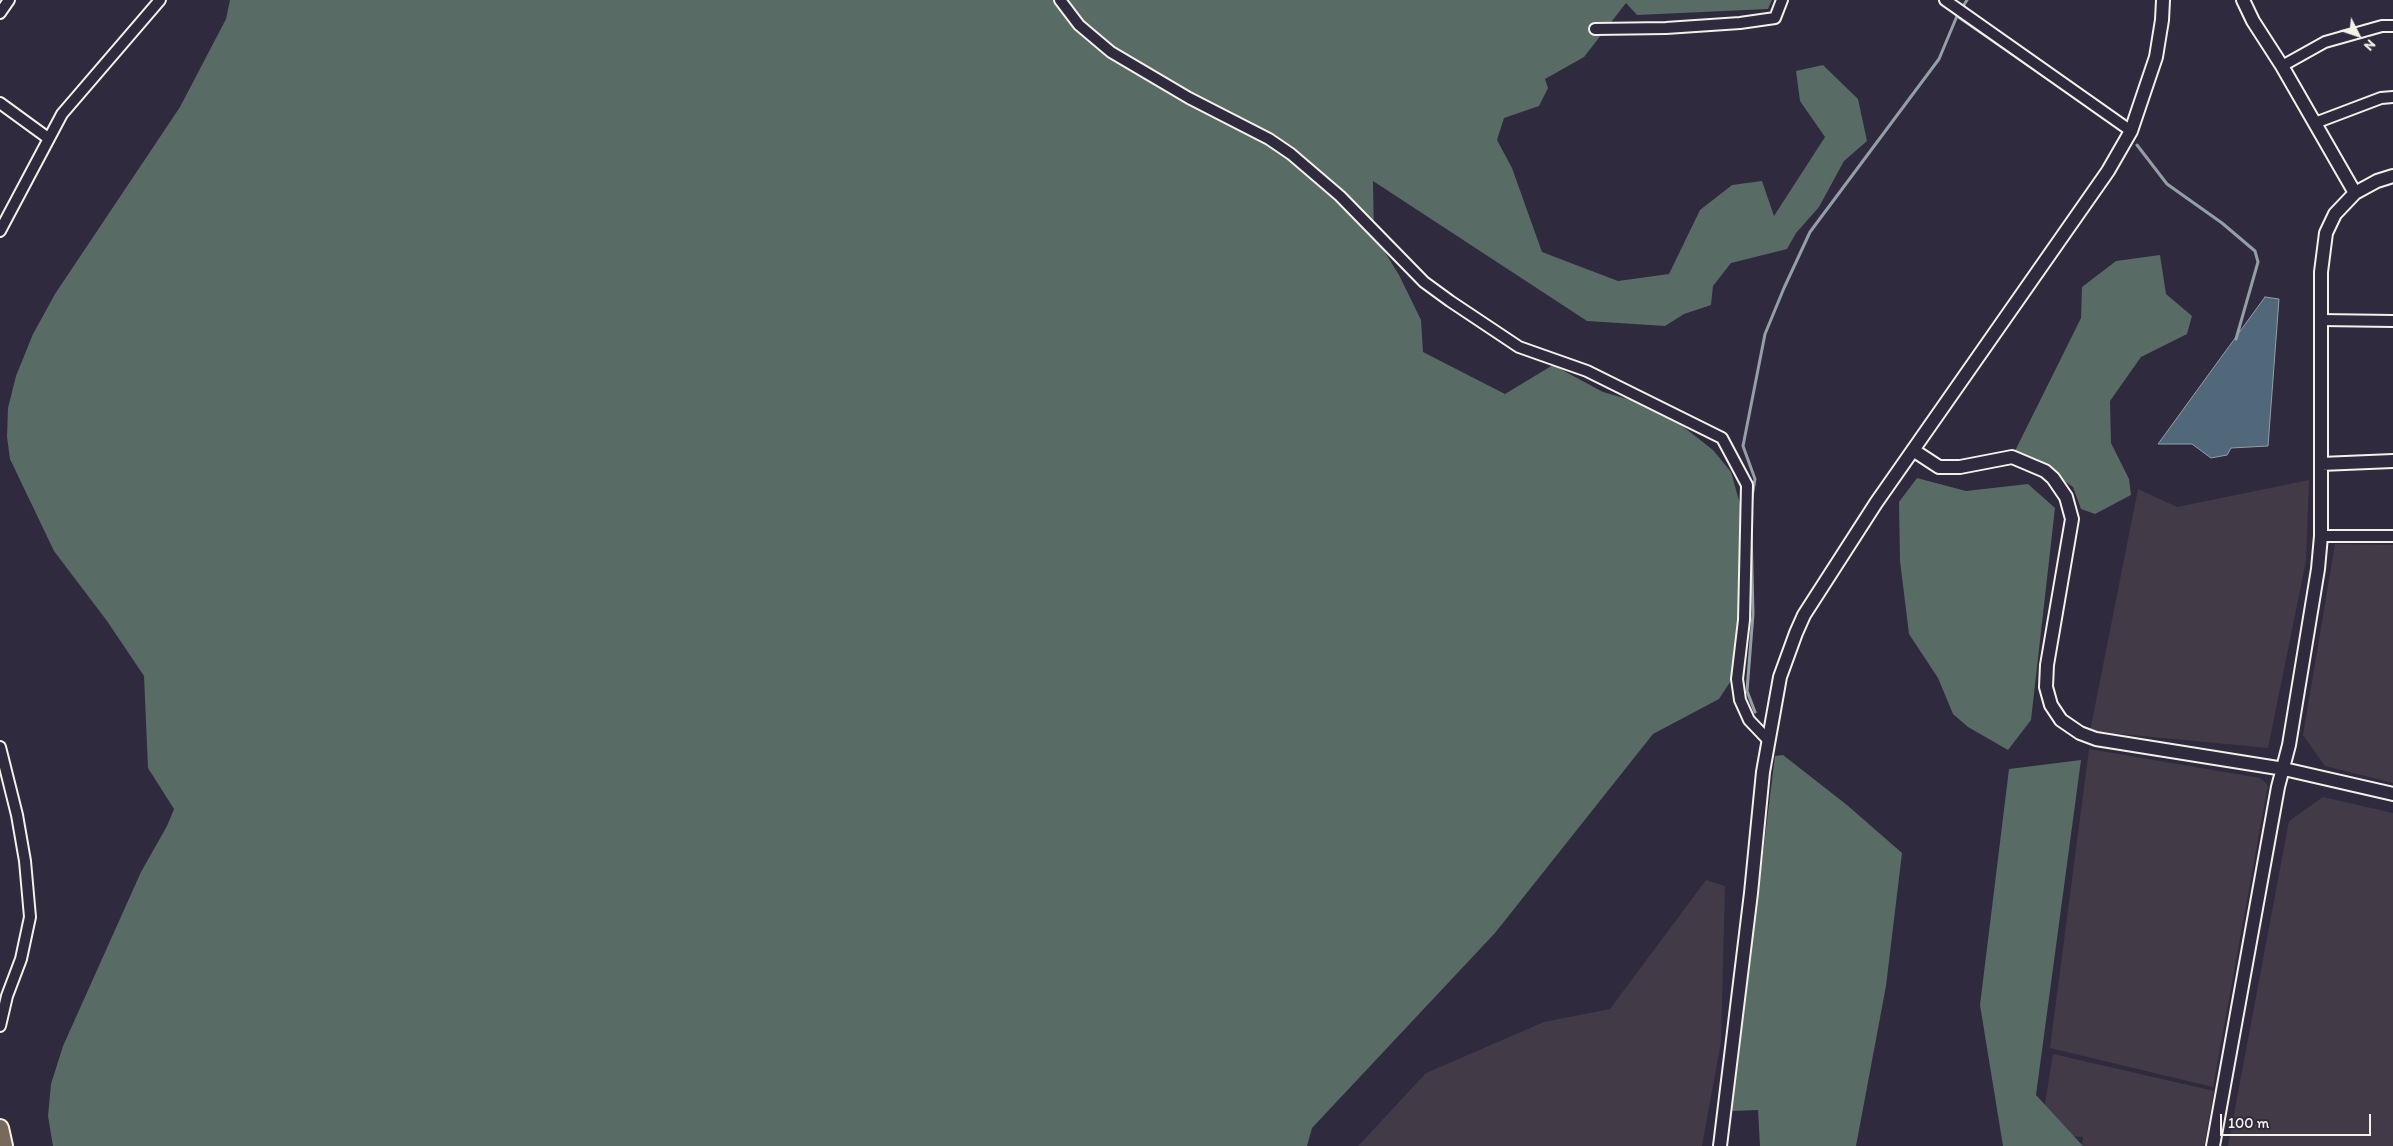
<!DOCTYPE html>
<style>
body{margin:0}
#map{position:relative;width:2393px;height:1146px;overflow:hidden;background:#2f2a3d;font-family:Itim,sans-serif}
canvas{display:block}
.north{position:absolute;left:2333px;top:10px;width:50px;height:50px;-webkit-text-stroke:4px #2f2a3d;paint-order:stroke;rotate:131deg;font-size:14px;font-weight:700;line-height:20px;text-align:center;color:#f4f1e8}
.north::after{content:'';display:block;margin:auto;width:18px;height:22px;background:#f4f1e8;clip-path:polygon(50% 0,100% 100%,50% 72%,0 100%)}
.scale{position:absolute;left:2220px;top:1114px;width:151px;height:22px;box-sizing:border-box;border:2px solid #f4f1e8;border-top:0;padding-left:6px;font-size:15px;line-height:18px;white-space:nowrap;color:#f4f1e8;-webkit-text-stroke:4px #2f2a3d;paint-order:stroke}
</style>
<div id="map">
<canvas width="2393" height="1146"></canvas>
<div class="north">N</div>
<div class="scale">100 m</div>
</div>
<script>
const c = document.querySelector('canvas').getContext('2d');
c.lineJoin = 'round';
function fillPath(path, color) {
  c.fillStyle = color;
  c.fill(path, 'evenodd');
}
function poly(rows) {
  const path = new Path2D();
  for (const r of rows) {
    path.moveTo(r[0], r[1]);
    for (let i = 2; i < r.length; i += 2) path.lineTo(r[i], r[i + 1]);
  }
  return path;
}
function stroke(path, color, width, dash) {
  c.strokeStyle = color;
  c.lineWidth = width;
  c.lineCap = dash ? 'butt' : 'round';
  c.setLineDash(dash || []);
  c.stroke(path);
}
const built = poly([
 [2309,480,2306,561,2268,748,2090,731,2138,489,2177,507],
 [2335,544,2393,545,2393,783,2325,766,2303,735],
 [2089,749,2260,778,2268,785,2213,1087,2050,1048],
 [2323,797,2393,813,2393,1146,2228,1146,2289,821],
 [1706,880,1725,886,1721,1042,1702,1146,1358,1146,1426,1073,1544,1022,1610,1009],
 [2053,1054,2214,1091,2204,1146,2082,1146,2083,1137,2040,1134]
]);
const green = poly([
 [230,0,1772,0,1768,9,1637,15,1626,3,1584,57,1545,79,1548,88,1539,106,1504,118,1497,140,1512,168,1542,252,1618,281,1669,274,1700,210,1732,185,1762,181,1774,216,1825,137,1800,101,1796,71,1823,65,1858,99,1867,141,1844,161,1819,207,1796,233,1787,249,1731,263,1713,286,1711,305,1684,314,1665,326,1587,321,1373,181,1374,240,1383,249,1399,275,1421,320,1423,352,1505,394,1553,365,1603,392,1631,400,1681,425,1713,450,1731,472,1740,504,1745,541,1738,608,1738,670,1719,699,1653,734,1495,933,1312,1128,1307,1146,53,1146,48,1116,51,1084,63,1046,141,872,167,826,174,809,148,768,144,676,107,621,54,551,10,459,7,437,8,408,16,376,33,334,55,294,180,107,226,19],
 [2160,255,2166,294,2192,316,2187,334,2141,357,2110,401,2111,443,2129,479,2131,495,2095,514,2081,509,2073,487,2040,464,2014,453,2081,318,2082,287,2116,261],
 [1917,478,1966,491,2028,484,2055,508,2031,720,2008,750,1968,727,1953,714,1938,678,1909,634,1900,561,1899,502],
 [1783,755,1847,805,1902,853,1886,986,1856,1146,1760,1146,1758,1110,1731,1111,1775,756],
 [2081,760,2036,1095,2083,1146,2003,1146,1980,1005,2009,769]
]);
const water = poly([
 [2265,297,2279,299,2268,446,2231,448,2227,455,2211,458,2192,444,2158,444,2265,297]
]);
const stream = poly([
 [1957,16,2100,115],
 [2137,145,2167,184,2222,223,2255,251,2258,262,2236,339],
 [1751,503,1755,479,1743,446,1765,334,1784,288,1810,232,1939,59,1957,16,1967,0],
 [1751,527,1753,614,1747,691,1755,712]
]);
const minor = poly([
 [1060,0,1079,25,1111,52,1189,98,1269,139,1291,154,1340,196,1424,282,1450,301,1519,347,1587,371,1722,438,1747,485,1744,620,1737,679,1740,700,1749,720,1769,741],
 [1945,0,2131,131],
 [0,13,9,0],
 [1595,29,1666,28,1740,23,1775,18,1782,0],
 [2282,66,2325,42,2382,26,2393,26],
 [0,103,48,138],
 [2315,123,2381,98,2393,97],
 [0,231,62,114,160,0],
 [2321,320,2393,321],
 [2321,536,2393,536],
 [0,747,17,815,25,861,30,917,21,959,7,996,0,1026]
]);
const tertiary = poly([
 [2243,0,2253,21,2282,66,2355,193],
 [1913,450,1939,467,1960,467,2012,457,2045,471,2053,478,2066,497,2072,519,2047,665,2046,687,2051,705,2061,720,2080,733,2096,739,2284,769,2393,794],
 [2321,464,2393,461],
 [1720,1146,1751,893,1763,772,1780,677,1796,633,1804,615,1876,503,2108,171,2131,131,2156,57,2162,20,2163,0],
 [2213,1146,2278,787,2289,745,2318,569,2321,536,2321,272,2326,233,2335,214,2355,193,2377,181,2393,176]
]);
const primary = poly([
 [0,1128,4,1146]
]);
fillPath(built, '#433a47');
fillPath(green, '#586b65');
fillPath(water, '#50687a');
stroke(water, '#929fa6', 1);
stroke(stream, '#929fa6', 3);
stroke(minor, '#f4f1e8', 14);
stroke(tertiary, '#f4f1e8', 16);
stroke(primary, '#f4f1e8', 20);
stroke(minor, '#2f2a3d', 10);
stroke(tertiary, '#2f2a3d', 12);
stroke(primary, '#77695c', 16);
</script>
